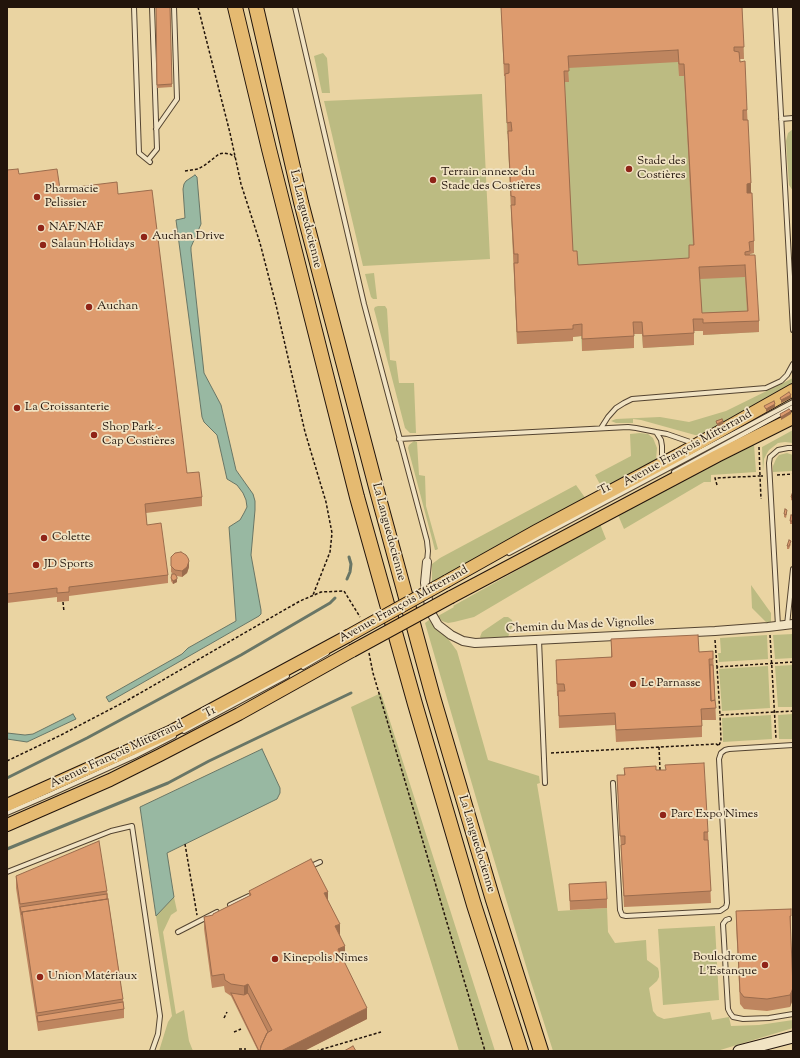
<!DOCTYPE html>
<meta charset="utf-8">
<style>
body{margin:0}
#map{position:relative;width:800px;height:1058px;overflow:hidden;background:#ead4a2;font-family:"Sorts Mill Goudy",serif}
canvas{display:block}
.frame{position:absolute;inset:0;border:8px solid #22140b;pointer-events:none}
</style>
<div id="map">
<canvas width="800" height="1058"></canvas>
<div class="frame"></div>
</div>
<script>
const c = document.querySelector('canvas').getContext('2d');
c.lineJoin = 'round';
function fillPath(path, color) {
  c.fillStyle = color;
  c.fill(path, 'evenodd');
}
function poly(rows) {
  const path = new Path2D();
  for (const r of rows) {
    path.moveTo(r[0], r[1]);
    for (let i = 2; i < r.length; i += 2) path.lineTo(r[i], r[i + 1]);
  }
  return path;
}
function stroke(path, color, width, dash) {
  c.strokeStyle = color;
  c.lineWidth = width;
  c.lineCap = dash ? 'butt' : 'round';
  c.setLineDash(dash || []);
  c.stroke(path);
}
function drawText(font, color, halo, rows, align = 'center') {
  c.font = font + ' "Sorts Mill Goudy",serif';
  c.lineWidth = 3.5;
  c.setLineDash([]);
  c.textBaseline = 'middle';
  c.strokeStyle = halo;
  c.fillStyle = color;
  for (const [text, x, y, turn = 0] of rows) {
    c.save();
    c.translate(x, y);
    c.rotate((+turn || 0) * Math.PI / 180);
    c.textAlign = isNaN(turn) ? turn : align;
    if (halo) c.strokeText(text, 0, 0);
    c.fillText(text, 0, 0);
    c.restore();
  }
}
const green = poly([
 [556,7,742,7,744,59,734,59,747,122,754,253,749,254,759,332,703,335,703,331,694,331,694,345,643,348,642,334,633,334,634,348,582,351,581,336,573,337,573,341,517,344,514,275,518,274,517,266,514,266,511,217,515,217,515,208,511,208,508,143,512,143,511,134,507,134,505,86,509,85],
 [323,53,327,58,330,93,322,93,314,56],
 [482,94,490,259,363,266,324,101],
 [793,129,793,191,789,185,786,141,788,133],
 [374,273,377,299,373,299,371,297,365,274],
 [378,306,385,306,387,309,390,360,396,361,399,383,414,383,416,433,410,433,405,428,374,309,375,307],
 [793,378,792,384,700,435,695,435,641,420,633,419,633,423,616,423,611,421,616,419,660,417,689,422,726,411],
 [793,430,793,443,785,442,778,443,769,450,766,455,764,459,763,472,762,447],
 [640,433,648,434,653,438,657,448,656,460,603,490,595,475,631,456,630,434],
 [414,441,417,442,419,475,425,476,426,506,438,549,436,550,435,550,408,448,409,445],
 [754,444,756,472,711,475,711,482,704,482,624,529,618,515],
 [787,453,793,455,793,471,773,472,773,466,776,459,779,455],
 [576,485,586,499,432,582,432,564,440,558],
 [600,524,606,539,474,617,454,622,448,623,442,621,438,616,454,607,453,606],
 [751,585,771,613,771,623,767,623,752,608],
 [504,617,508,617,512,620,513,624,508,637,481,638,480,637,482,632],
 [429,620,435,628,446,636,457,651,488,760,539,776,540,783,537,784,558,911,607,908,608,932,615,943,646,940,647,960,658,968,659,972,659,977,657,981,649,988,653,1011,657,1016,664,1019,710,1012,712,1020,729,1017,731,1026,759,1025,793,1020,793,1028,717,1051,553,1051,530,979,493,856,425,623],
 [793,634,793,658,775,659,773,635],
 [767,635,768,659,719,662,718,653,721,653,720,638],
 [793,665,793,707,778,707,775,666],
 [768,666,770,708,722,711,719,669],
 [381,693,495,1051,459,1051,351,707],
 [793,714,793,739,779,739,778,715],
 [771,715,772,739,723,742,722,718],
 [174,897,177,911,171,915,163,932,176,1014,184,1010,189,1041,193,1051,159,1051,168,1022,172,1016,156,916],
 [715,926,719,1000,663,1005,658,929]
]);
const water = poly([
 [195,175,197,177,201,224,191,247,191,251,204,373,221,405,236,470,253,494,255,501,255,510,251,555,261,610,261,614,259,616,109,702,106,697,182,654,188,648,236,621,229,527,240,520,244,513,247,507,246,500,243,493,237,485,227,479,218,439,217,435,204,422,202,417,176,220,185,218,183,189,184,184,186,181,195,175],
 [73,714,76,719,27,742,7,739,7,733,25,735,33,734,73,714],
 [262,749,280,788,280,793,277,799,167,853,174,897,156,916,140,807,262,749]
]);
const stream = poly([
 [347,579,350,572,351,564,349,557],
 [7,778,87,738,241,655,330,603,335,598],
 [7,849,168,783,209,761,351,693]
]);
const path = poly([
 [198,7,230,133,241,184,260,243,276,305,305,432,326,502,332,533,330,552,313,595],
 [185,171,198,169,205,165,219,154,224,153,230,154,235,157],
 [759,447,760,476,763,476],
 [777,475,793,474],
 [717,485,715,478,760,476,761,499],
 [63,602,64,612],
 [770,635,776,739],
 [715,640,717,667],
 [369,653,373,673,485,1051],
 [793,662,717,667,720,715,793,711],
 [719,745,721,741,720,715],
 [659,747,660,770],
 [551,753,716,744,720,746],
 [7,761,61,735,128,700,300,601,321,592,344,591,360,617],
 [185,844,197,915],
 [224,1018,227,1012],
 [234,1032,241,1029],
 [239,1049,246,1049],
 [316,1051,381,1032]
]);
const service = poly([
 [134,7,139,153,150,162],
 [295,7,364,304,427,541,428,551,427,562],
 [775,7,793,330],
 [781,119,793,118],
 [156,129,177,99,174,7],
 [148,160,157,149,152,7],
 [601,428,608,417,616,408,624,403,632,399,766,388,781,381,787,375,793,364],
 [399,439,628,427,636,428,656,432],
 [662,462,662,446,661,440,656,432,667,434,693,443],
 [674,472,793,407],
 [509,553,793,402],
 [787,625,793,569],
 [778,626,769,463,770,457,778,450,788,448,793,448],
 [539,640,545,783],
 [303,667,327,653],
 [184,731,287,676],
 [613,783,620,910,622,915,626,916,720,911,726,907,727,903,719,759,721,753,725,750,729,749,793,745],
 [7,813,51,794,135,756,174,736],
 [309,867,320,862],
 [7,872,111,831,132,826,160,1016,158,1034,152,1051],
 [230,905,249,896],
 [729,919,726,920,723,924,728,1009,730,1013,733,1017,743,1019,769,1018,793,1014],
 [178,932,217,912]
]);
const minor = poly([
 [427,562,425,583,430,611,438,625,451,635,463,641,475,643,715,631,768,627,793,624]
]);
const secondary = poly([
 [739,1051,793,1037]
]);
const primary = poly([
 [447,581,536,531,678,455,793,390],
 [451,597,717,456,793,418],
 [7,805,170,732,348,636],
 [7,825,110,780,160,755,239,714,352,651]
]);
const motorway = poly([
 [235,7,269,149,357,497,415,704,474,905,521,1051],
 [256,7,301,202,377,491,433,697,493,900,541,1051]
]);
const primaryBridge = poly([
 [348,636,447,581],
 [352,651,451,597]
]);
const wall = poly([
 [156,7,170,7,172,87,157,88],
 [501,7,742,7,744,59,740,59,747,110,751,193,754,241,754,253,750,254,750,255,759,321,759,332,703,335,703,331,694,331,694,345,643,348,642,334,634,334,634,348,582,351,582,336,573,337,573,341,517,344,505,76,504,76],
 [678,62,679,76,684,76,693,245,689,245,689,259,578,265,573,251,564,82,569,82,568,68],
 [745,277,747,311,702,313,700,279],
 [7,170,19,174,60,189,118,194,187,473,202,497,202,506,146,513,147,525,168,575,168,583,69,596,69,601,57,602,57,597,7,603],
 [793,491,793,501,791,500,791,497],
 [787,513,786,518,784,517,784,514],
 [793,515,793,524,790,524,790,521],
 [791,544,789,549,787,549,787,546],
 [171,557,189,567,187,573,182,577,177,576,177,582,173,584,171,581,171,578,173,574,171,572],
 [611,639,699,652,713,651,716,720,702,720,702,737,616,742,615,725,559,728,558,696,557,696,556,660,611,657],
 [624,768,656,770,708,832,711,903,624,907,617,777,624,775],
 [16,876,107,891,123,999,124,1009,124,1018,38,1031,16,888],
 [569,884,607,899,607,908,570,910],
 [249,891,328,900,340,935,345,957,342,959,367,1019,304,1051,258,1051,231,996,225,992,224,986,212,988,204,929,204,917,213,915,213,914,249,896],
 [791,909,791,928,790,928,793,999,790,1007,767,1011,744,1009,740,1004,736,923,736,911]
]);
const shadedWall = poly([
 [751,183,751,195,747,196,747,184],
 [791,395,791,398,781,403,781,400],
 [775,404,775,407,766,412,766,409],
 [791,411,791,414,781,420,781,417],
 [723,421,723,424,717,427,717,424],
 [189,561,189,567,187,573,182,577,182,571],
 [177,577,177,582,173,584,173,581],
 [328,892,328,903,324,893],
 [340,924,340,936,335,926],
 [345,946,345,957,338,961,338,949],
 [248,984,248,996,244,998,244,986],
 [793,988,793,999,790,1007,790,995],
 [367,1008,367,1019,304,1051,281,1051]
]);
const building = poly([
 [156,7,170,7,172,84,157,85,156,7],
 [501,7,742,7,744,47,734,47,734,51,739,52,740,62,745,61,747,110,743,110,743,120,748,120,751,183,747,184,747,193,752,193,754,241,749,242,750,251,745,252,745,255,755,255,759,321,703,323,703,319,693,319,694,333,643,336,642,322,633,322,634,336,582,339,582,324,573,325,573,329,517,332,514,263,518,263,518,254,514,254,511,205,515,205,515,197,511,196,508,131,512,131,511,122,507,123,505,74,509,73,509,64,504,64,501,7],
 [678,50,679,64,684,64,694,245,689,245,689,258,578,265,577,251,573,251,564,71,569,71,568,56,678,50],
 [745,265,748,311,702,313,699,267,745,265],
 [18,169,19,174,57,169,60,189,117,182,118,194,152,190,187,473,199,472,202,497,145,504,147,525,161,523,168,575,69,587,69,592,57,593,57,588,7,594,7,170,18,169],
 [789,392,791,395,781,400,780,398,789,392],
 [774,401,775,404,766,409,764,406,774,401],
 [789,409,791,411,781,417,780,414,789,409],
 [722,419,723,421,717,424,716,421,722,419],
 [793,491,793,498,791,497,793,491],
 [785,509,787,510,786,515,784,514,785,509],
 [791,515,793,515,793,521,790,521,791,515],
 [789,540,791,541,789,546,787,546,789,540],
 [181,552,186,555,188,558,189,561,187,567,182,571,175,570,171,566,171,557,175,553,181,552],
 [172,574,175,574,177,577,177,579,173,581,171,578,172,574],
 [698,635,699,652,713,651,713,659,709,659,711,701,715,700,716,708,701,709,702,726,616,730,615,713,559,716,558,691,565,691,564,684,557,684,556,660,612,657,611,639,698,635],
 [710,665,713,665,715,700,711,701,710,665],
 [704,763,708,832,704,832,704,840,708,840,711,891,624,896,621,845,625,844,625,836,620,836,617,775,625,775,624,768,656,766,656,770,666,770,665,765,704,763],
 [99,841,107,891,20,904,16,876,99,841],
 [311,859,328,892,324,893,340,924,335,926,345,946,338,949,367,1008,281,1051,260,1051,261,1046,267,1033,272,1030,248,984,244,986,231,984,225,980,224,974,212,976,204,917,213,915,213,914,251,895,249,891,311,859],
 [606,882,607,899,570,901,569,884,606,882],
 [107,894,107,899,22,912,22,915,20,907,107,894],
 [108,899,123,999,37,1013,22,912,108,899],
 [791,909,791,916,790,916,793,988,790,995,767,999,744,997,740,992,736,911,791,909],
 [231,993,244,995,248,993,268,1032,267,1033,261,1046,260,1051,259,1051,231,993],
 [123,1002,124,1009,38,1022,37,1016,123,1002],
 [353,1046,356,1051,344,1051,353,1046]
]);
const markers = [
 [629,169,4,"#8f2418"],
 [433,180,4,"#8f2418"],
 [37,197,4,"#8f2418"],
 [41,228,4,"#8f2418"],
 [144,237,4,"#8f2418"],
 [43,245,4,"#8f2418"],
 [89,307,4,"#8f2418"],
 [17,408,4,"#8f2418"],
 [94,435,4,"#8f2418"],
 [44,538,4,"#8f2418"],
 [36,565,4,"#8f2418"],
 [633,684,4,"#8f2418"],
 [663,815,4,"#8f2418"],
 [275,959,4,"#8f2418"],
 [765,965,4,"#8f2418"],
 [40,977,4,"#8f2418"]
];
const poiNames = [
 ["Stade des",637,162],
 ["Costières",637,176],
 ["Terrain annexe du",441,173],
 ["Stade des Costières",441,187],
 ["Pharmacie",45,190],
 ["Pelissier",45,204],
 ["NAF NAF",49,228],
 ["Auchan Drive",152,237],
 ["Salaün Holidays",51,245],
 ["Auchan",97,307],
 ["La Croissanterie",25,408],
 ["Shop Park -",102,428],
 ["Cap Costières",102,442],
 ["Colette",52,538],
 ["JD Sports",44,565],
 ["Le Parnasse",641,684],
 ["Parc Expo Nîmes",671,815],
 ["Boulodrome",757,958,"right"],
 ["L'Estanque",757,972,"right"],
 ["Kinepolis Nîmes",283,959],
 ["Union Matériaux",48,977]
];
const streetNames = [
 ["La Languedocienne",305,219,76],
 ["Avenue François Mitterrand",688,449,-29],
 ["T1",605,490,-28],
 ["La Languedocienne",388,532,75],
 ["Avenue François Mitterrand",404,605,-29],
 ["Chemin du Mas de Vignolles",580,626,-3],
 ["T1",210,713,-28],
 ["Avenue François Mitterrand",117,755,-25],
 ["La Languedocienne",476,844,73]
];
fillPath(green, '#bcbb82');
fillPath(water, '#98b8a2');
stroke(water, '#697666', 1);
stroke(stream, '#697666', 3);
stroke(service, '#544431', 6);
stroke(minor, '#544431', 10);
stroke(secondary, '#22140b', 13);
stroke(primary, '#22140b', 14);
stroke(motorway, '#22140b', 16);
stroke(path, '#22140b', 1.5, [3, 2]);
stroke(service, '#f1e3c3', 4);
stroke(minor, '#f1e3c3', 8);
stroke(secondary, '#f1e3c3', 11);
stroke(primary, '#e5ba71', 12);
stroke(motorway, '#e5ba71', 14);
stroke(primaryBridge, '#22140b', 14, []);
stroke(primaryBridge, '#e5ba71', 12);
fillPath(wall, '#be855f');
fillPath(shadedWall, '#9b6c4d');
fillPath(building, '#dd9b6e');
stroke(building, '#9b6c4d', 1);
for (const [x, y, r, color] of markers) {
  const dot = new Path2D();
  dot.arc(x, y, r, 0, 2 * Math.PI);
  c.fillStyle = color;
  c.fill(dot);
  stroke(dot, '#f1e3c3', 1.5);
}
drawText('12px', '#22140b', '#f1e3c3', poiNames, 'left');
drawText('12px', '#22140b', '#f1e3c3', streetNames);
</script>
